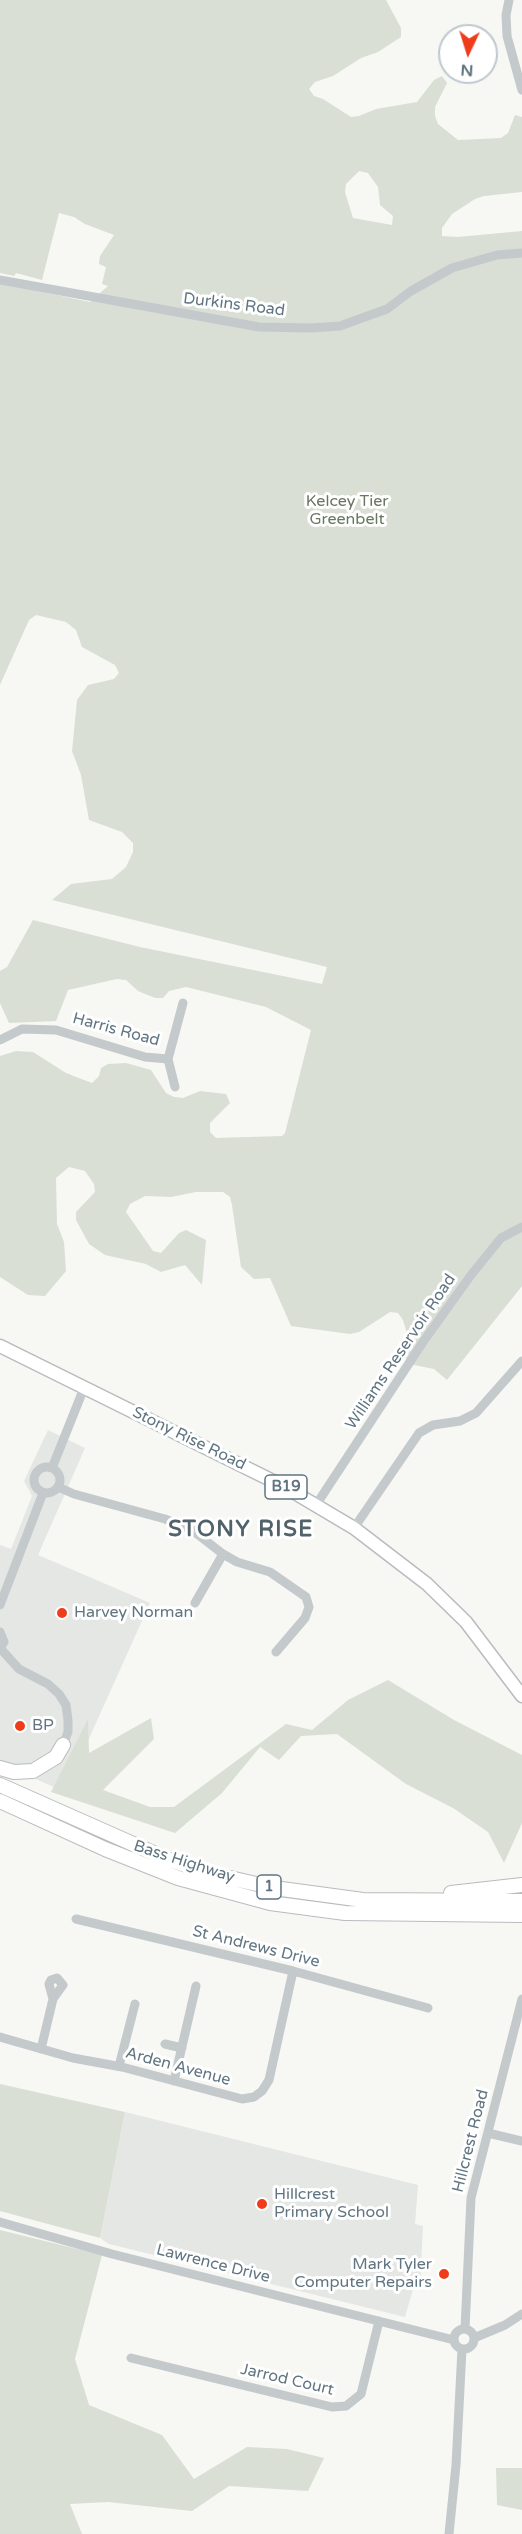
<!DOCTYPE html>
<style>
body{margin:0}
#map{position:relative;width:522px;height:2534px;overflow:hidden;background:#f7f7f4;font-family:"Varela Round",sans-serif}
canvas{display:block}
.north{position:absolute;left:438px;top:24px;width:60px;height:60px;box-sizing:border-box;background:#fff;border:2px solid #bfc8cd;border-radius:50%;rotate:184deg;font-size:16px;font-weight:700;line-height:24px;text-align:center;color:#607581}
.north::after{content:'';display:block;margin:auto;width:21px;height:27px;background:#ef3d1c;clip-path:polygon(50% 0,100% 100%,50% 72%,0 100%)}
</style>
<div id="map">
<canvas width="522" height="2534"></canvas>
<div class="north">N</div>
</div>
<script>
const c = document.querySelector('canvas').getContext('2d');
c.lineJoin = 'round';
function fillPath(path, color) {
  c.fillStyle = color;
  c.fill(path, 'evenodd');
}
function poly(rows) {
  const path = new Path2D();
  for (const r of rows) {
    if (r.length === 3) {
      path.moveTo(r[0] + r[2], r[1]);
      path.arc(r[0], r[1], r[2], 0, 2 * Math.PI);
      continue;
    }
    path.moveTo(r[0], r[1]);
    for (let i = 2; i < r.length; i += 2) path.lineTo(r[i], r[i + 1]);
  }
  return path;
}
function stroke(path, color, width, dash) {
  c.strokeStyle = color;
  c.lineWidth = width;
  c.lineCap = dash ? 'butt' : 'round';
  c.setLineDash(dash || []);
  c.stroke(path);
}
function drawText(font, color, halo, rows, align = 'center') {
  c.font = font + ' "Varela Round",sans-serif';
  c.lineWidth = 6;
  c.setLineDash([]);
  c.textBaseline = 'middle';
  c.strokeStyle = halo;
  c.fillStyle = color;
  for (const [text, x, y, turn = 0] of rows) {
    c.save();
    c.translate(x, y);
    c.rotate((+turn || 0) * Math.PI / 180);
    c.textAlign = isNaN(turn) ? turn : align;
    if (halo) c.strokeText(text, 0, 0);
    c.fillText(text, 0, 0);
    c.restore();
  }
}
const built = poly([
 [48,1430,85,1448,38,1555,150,1603,65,1792,0,1763,0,1545,11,1549,32,1496,24,1481],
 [125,2112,418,2185,415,2224,423,2226,420,2287,414,2286,405,2317,109,2244,100,2238]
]);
const green = poly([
 [0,0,386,0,401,28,401,37,378,52,361,58,333,76,315,82,309,89,314,96,323,99,351,117,359,116,376,109,417,102,434,80,442,76,447,83,435,107,435,116,438,124,458,140,501,138,508,133,515,115,522,117,522,192,484,196,475,199,452,214,442,228,442,236,458,237,522,231,522,1286,447,1380,434,1369,409,1364,405,1357,408,1337,403,1320,398,1313,390,1312,359,1332,350,1334,291,1326,270,1278,254,1279,241,1267,232,1205,230,1197,223,1192,196,1192,171,1197,145,1196,130,1204,126,1212,153,1251,161,1253,179,1233,186,1230,206,1240,202,1285,185,1265,161,1272,146,1264,105,1255,89,1244,76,1220,76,1212,95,1192,94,1184,85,1171,69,1167,56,1178,57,1224,64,1242,66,1271,45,1296,28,1295,0,1277,0,1056,16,1051,33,1052,66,1073,92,1083,99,1076,101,1068,108,1064,126,1063,151,1070,166,1093,174,1097,183,1098,200,1091,226,1094,230,1103,210,1123,210,1132,216,1138,282,1136,285,1133,311,1030,266,1007,186,987,169,991,163,998,155,998,138,991,126,980,117,979,68,990,56,1021,9,1023,0,1003,0,971,7,967,33,920,140,947,322,984,327,967,52,900,71,884,112,879,126,867,133,852,133,843,122,832,89,820,81,775,72,751,77,700,88,685,114,679,119,673,115,665,82,647,76,630,66,622,36,615,29,620,0,685,0,283,90,302,108,286,102,284,106,267,99,264,100,256,114,235,85,224,74,217,59,213,42,280,16,273,14,276,0,273],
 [359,171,368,173,378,187,380,205,393,216,392,225,353,218,345,192,346,184],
 [388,1680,454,1720,522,1755,522,1823,504,1863,488,1832,453,1808,406,1784,337,1734,301,1736,279,1760,260,1747,222,1793,175,1833,51,1792,88,1719,89,1753,151,1718,154,1739,103,1790,150,1807,174,1807,286,1724,312,1730,348,1700],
 [0,2084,125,2112,100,2238,0,2211],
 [0,2230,102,2255,75,2359,89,2405,162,2435,194,2479,247,2447,287,2449,324,2458,308,2491,229,2486,192,2511,108,2502,70,2504,82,2534,0,2534],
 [496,2468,522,2468,522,2510,497,2505]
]);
const minor = poly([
 [509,0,506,15,507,36,522,90],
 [0,280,259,327,311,328,340,326,387,309,411,291,452,268,497,255,522,253],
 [0,1040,22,1029,56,1030,145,1057,168,1059,183,1003],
 [168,1059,175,1087],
 [47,1480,13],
 [52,1468,84,1388],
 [58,1487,74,1494,165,1519,192,1530,223,1554,237,1562,270,1572,306,1597,309,1607,305,1618,276,1652],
 [316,1505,423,1342,471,1275,501,1238,522,1227],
 [354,1528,419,1433,433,1425,460,1421,476,1413,522,1361],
 [195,1603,223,1554],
 [0,1605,43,1493],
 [0,1632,4,1642,0,1648],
 [0,1648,19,1669,48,1684,59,1694,66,1705,68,1720,68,1732,63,1745],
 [76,1919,293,1971,428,2008],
 [0,2037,73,2058,122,2067,242,2099,254,2097,262,2091,269,2080,293,1971],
 [165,2044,182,2048],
 [41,2049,53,1999,49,1984,51,1980,57,1978,63,1985,53,1999],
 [119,2066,135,2004],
 [174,2081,196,1986],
 [488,2133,522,2141],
 [0,2222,112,2254,454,2340],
 [464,2339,10],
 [465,2329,471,2198,522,1999],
 [474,2338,505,2325,522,2314],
 [131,2358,332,2407,346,2406,361,2394,379,2321],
 [449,2534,456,2465,462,2349]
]);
const major = poly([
 [0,1346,285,1487,354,1528,427,1584,466,1622,522,1696]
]);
const highway = poly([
 [0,1768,14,1772,33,1771,56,1757,63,1745],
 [0,1785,167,1859,208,1873,274,1888,363,1900,522,1901],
 [0,1801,105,1849,178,1878,270,1903,345,1913,522,1915],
 [451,1893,522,1885]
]);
const markers = [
 [62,1613,6,"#ef3d1c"],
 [20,1726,6,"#ef3d1c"],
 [262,2204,6,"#ef3d1c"],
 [444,2274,6,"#ef3d1c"]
];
const shields = [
 [286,1487,42],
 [269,1887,24]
];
const shieldNames = [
 ["B19",286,1487],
 ["1",269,1887]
];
const streetNames = [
 ["Durkins Road",234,305,7],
 ["Harris Road",116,1030,15],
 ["Williams Reservoir Road",401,1352,-56],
 ["Stony Rise Road",189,1439,26],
 ["Bass Highway",184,1862,18],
 ["St Andrews Drive",256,1947,14],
 ["Arden Avenue",178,2067,15],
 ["Hillcrest Road",471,2141,-76],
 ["Lawrence Drive",213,2264,14],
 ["Jarrod Court",287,2380,13]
];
const parkNames = [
 ["Kelcey Tier",347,502],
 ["Greenbelt",347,520]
];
const poiNames = [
 ["Harvey Norman",74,1613],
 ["BP",32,1726],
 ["Hillcrest",274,2195],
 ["Primary School",274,2213],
 ["Mark Tyler",432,2265,"right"],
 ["Computer Repairs",432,2283,"right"]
];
const districtNames = [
 ["STONY RISE",241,1530]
];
fillPath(built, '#e5e7e5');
fillPath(green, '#d9dfd4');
stroke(major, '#b7bcbf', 15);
stroke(highway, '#b8bcbf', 16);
stroke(minor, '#c4c9cc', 9);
stroke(major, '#fff', 12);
stroke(highway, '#fff', 14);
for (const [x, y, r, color] of markers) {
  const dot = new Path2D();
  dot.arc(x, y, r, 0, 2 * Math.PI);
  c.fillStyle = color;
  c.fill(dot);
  stroke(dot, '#fff', 2);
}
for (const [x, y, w] of shields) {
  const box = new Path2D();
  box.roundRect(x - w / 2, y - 12, w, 24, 4.5);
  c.fillStyle = '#fff';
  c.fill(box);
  stroke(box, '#607581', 1.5);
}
drawText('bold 15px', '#607581', null, shieldNames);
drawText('16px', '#607581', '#fff', streetNames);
drawText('16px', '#66785f', '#fff', parkNames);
drawText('16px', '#607581', '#fff', poiNames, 'left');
c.letterSpacing = '1.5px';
drawText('bold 22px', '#52626b', '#fff', districtNames);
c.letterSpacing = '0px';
</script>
